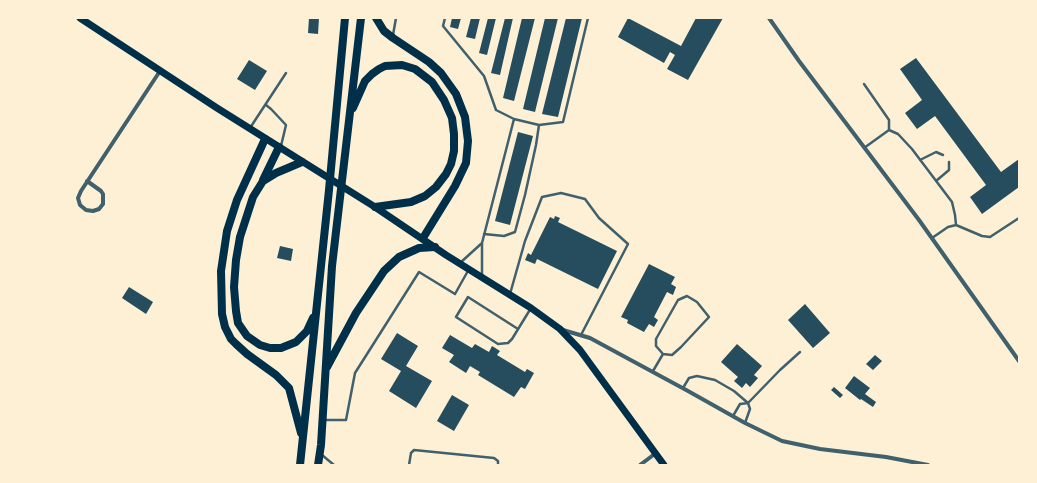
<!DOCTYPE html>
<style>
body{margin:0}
#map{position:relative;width:1037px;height:483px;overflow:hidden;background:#fdf0d5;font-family:Lato,sans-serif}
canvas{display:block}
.frame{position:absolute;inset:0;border:19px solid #fdf0d5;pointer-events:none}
</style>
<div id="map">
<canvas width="1037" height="483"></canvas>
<div class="frame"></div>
</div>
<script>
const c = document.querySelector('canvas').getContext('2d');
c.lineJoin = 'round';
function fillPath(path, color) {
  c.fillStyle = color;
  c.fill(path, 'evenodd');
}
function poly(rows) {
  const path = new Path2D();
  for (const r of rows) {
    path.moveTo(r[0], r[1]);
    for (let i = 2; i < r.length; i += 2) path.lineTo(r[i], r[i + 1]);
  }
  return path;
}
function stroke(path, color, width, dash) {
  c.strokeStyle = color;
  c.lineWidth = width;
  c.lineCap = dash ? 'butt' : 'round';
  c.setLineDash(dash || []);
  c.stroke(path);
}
const building = poly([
 [309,18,319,18,318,34,308,33],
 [452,18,461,18,458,29,450,27],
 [471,18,480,18,475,39,466,37],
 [488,18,496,18,487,55,479,53],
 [505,18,513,18,500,75,491,73],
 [522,18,535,18,514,101,503,98],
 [545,18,558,18,535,112,523,109],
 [566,18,582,18,558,117,542,114],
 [628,18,681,46,696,18,723,18,688,80,667,69,675,55,670,52,664,63,618,37],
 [916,58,1001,172,1019,159,1019,187,982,214,970,197,986,185,935,116,917,129,905,113,922,100,900,69],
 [249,60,267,71,255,90,237,79],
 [518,132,533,136,510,225,495,221],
 [555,216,560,218,558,222,617,251,598,289,537,259,535,264,525,260,528,253,531,255,550,217,554,219],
 [280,246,293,249,291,261,277,258],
 [649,264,675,277,671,284,676,287,673,295,667,292,654,317,658,320,654,327,649,324,644,332,627,323,628,320,621,317],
 [129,287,153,302,146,314,122,298],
 [805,304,830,333,813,348,788,320],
 [397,333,418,346,406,366,432,381,416,408,389,391,401,371,381,359],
 [450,335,472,348,475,344,489,352,492,346,500,351,497,355,525,372,527,369,534,373,525,389,521,387,514,397,478,375,480,372,470,366,466,373,449,362,454,355,442,348],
 [737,344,762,366,754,375,758,378,750,387,746,383,742,388,734,381,738,377,721,362],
 [875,355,882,361,873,370,866,364],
 [854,376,870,388,865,394,876,402,873,407,861,399,860,400,845,388],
 [834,387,843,395,840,398,831,390],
 [452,395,469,405,454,431,437,421]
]);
const service = poly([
 [445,18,443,26,484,76,496,110,514,119],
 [393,35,396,18],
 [864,84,889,120,889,130],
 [266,105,271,109,286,125,281,146],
 [250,128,286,73],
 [864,148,889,130,898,134,912,149,952,202,955,215,956,225],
 [920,160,936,152,943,155],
 [936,181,949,170,949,162],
 [484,234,504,236,515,232,525,195,536,145,539,125],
 [932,238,948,227,956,225,982,236,990,237,1019,218],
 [482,243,514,119,539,125,563,122,588,18],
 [460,263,482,243,482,277],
 [510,294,525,241,542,197,561,193,585,199,599,218,628,244,581,335],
 [687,296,697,302,709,317,681,347,672,355,663,354,656,346,656,339,678,300,687,296],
 [518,329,468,297,456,317,498,344,508,343,512,339,531,308],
 [653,371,663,354],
 [683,388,689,378,697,376,715,380,734,391,748,403,780,370,800,352],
 [733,416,740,404,748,403,750,409,745,423],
 [324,420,346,420,355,373,419,272,455,294,469,269],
 [322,455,334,465],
 [409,465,411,453,414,450,494,458,498,461,498,465]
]);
const minor = poly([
 [769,18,799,61,919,220,1019,361],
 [87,181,101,191,103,194,103,204,99,209,93,211,86,210,80,205,78,198,81,191,160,71],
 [563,330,590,338,688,391,745,423,782,441,820,449,886,457,928,465],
 [640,465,656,453]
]);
const secondary = poly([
 [80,18,217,108,375,207,446,255,531,308,560,329,580,350,664,465]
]);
const trunk = poly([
 [376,18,384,31,393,38,429,62,441,73,456,94,465,117,468,141,466,163,455,186,423,238],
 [353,108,365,81,372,74,379,69,385,66,402,65,415,69,432,82,444,100,452,118,454,134,454,151,451,164,446,174,436,187,425,196,411,202,375,207],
 [265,139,237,200,227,231,221,271,222,314,225,327,231,339,236,344,247,354,276,375,289,388,301,433],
 [302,162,276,173,263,181,253,197,240,237,236,260,234,287,236,311,238,323,247,336,260,345,270,348,281,348,296,342,307,331,313,318],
 [263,180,279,147],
 [327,367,356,313,384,271,399,257,419,248,435,247],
 [300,465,329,190,345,18],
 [318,465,321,445,332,266,361,18]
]);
fillPath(building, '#264d5e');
stroke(service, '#3f606c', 2.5);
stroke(minor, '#3f606c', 4);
stroke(secondary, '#003049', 7);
stroke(trunk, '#003049', 8);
</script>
